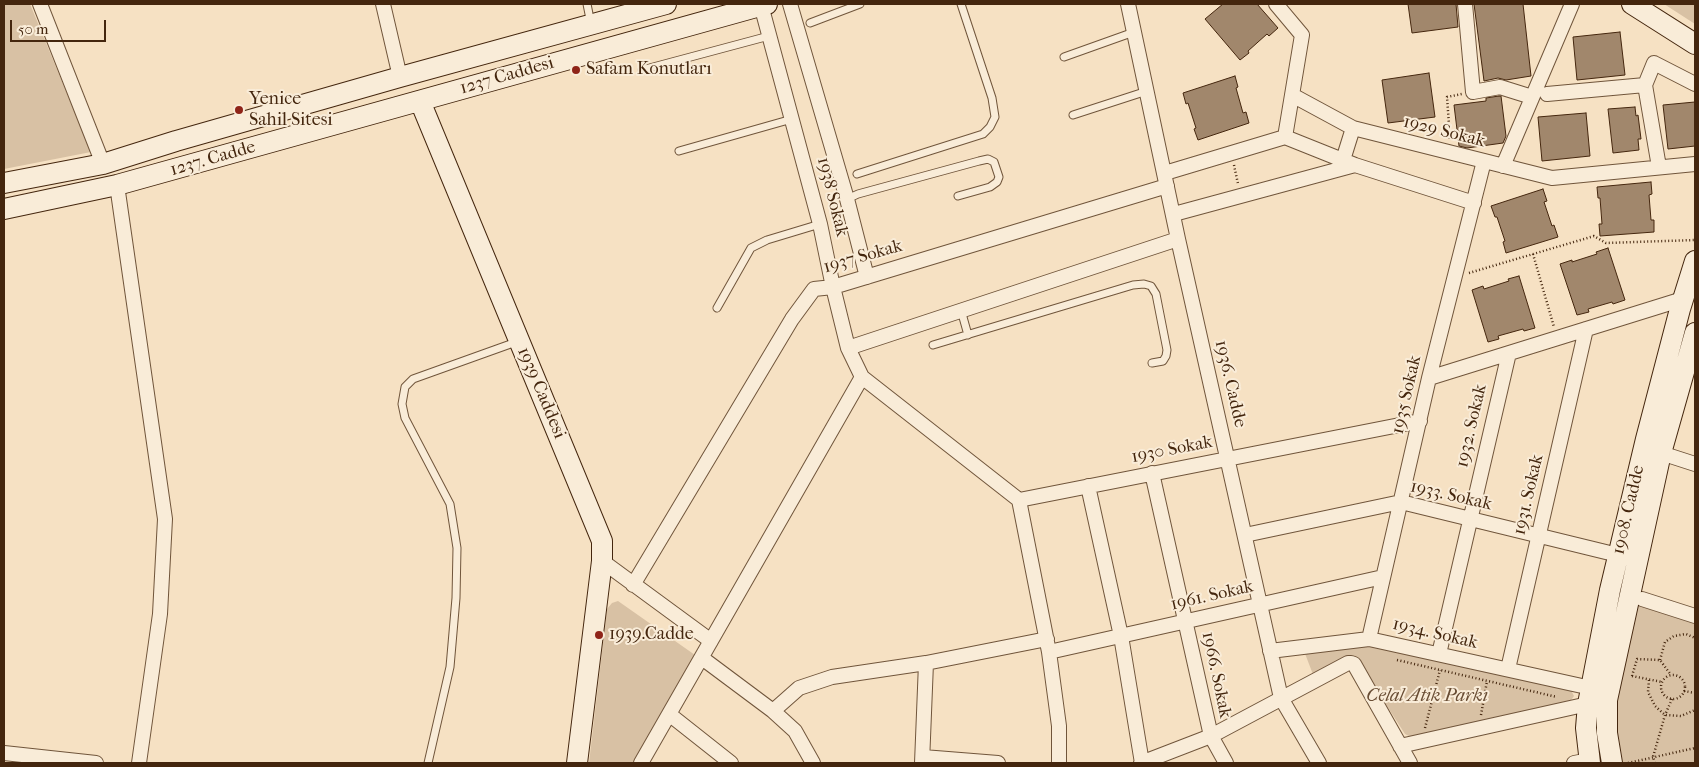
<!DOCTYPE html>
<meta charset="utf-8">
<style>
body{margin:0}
#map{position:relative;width:1699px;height:767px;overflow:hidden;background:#f6e1c3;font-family:"IM FELL French Canon",serif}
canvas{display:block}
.frame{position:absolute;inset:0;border:5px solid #44260e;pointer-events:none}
.scale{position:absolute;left:10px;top:20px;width:96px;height:22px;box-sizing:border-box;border:2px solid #44260e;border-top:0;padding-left:6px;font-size:15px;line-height:18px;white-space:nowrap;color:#44260e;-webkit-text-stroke:4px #f9ecd8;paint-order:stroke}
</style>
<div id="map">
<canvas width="1699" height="767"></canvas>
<div class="frame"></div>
<div class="scale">50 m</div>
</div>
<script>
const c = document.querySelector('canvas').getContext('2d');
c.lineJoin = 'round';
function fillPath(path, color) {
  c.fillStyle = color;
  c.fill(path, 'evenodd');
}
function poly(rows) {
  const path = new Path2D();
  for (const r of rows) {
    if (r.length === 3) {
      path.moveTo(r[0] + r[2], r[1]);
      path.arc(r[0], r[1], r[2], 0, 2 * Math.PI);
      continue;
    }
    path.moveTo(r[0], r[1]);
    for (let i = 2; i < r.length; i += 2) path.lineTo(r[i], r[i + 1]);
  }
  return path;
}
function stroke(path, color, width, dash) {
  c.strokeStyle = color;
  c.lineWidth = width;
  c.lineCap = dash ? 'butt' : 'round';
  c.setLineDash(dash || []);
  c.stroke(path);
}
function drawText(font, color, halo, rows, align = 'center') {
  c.font = font + ' "IM FELL French Canon",serif';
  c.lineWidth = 4;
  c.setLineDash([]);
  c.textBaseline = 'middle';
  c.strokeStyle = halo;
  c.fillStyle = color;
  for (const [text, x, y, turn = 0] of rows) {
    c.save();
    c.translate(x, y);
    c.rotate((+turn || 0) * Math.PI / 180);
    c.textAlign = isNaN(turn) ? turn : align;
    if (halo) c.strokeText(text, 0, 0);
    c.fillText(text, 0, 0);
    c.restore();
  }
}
const green = poly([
 [4,4,30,4,91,152,4,169],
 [1664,4,1695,4,1695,24],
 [618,601,695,655,635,763,589,763,607,609,612,603],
 [1632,601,1695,621,1695,763,1623,763,1615,717,1614,690],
 [1374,646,1571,690,1574,696,1569,703,1411,737,1405,734,1358,661,1314,677,1304,651]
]);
const building = poly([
 [1223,4,1257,4,1278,28,1269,36,1267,34,1248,51,1249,53,1240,60,1205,19,1223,4],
 [1408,4,1456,4,1458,27,1412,33,1408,4],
 [1474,4,1523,4,1531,76,1506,80,1498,78,1484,81,1474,4],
 [1620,32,1625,75,1577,80,1573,37,1620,32],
 [1429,73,1435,117,1388,123,1382,80,1429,73],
 [1235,76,1238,87,1236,88,1243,113,1246,112,1249,123,1198,140,1194,129,1196,128,1188,103,1186,104,1183,93,1235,76],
 [1499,96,1501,96,1506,136,1503,143,1467,148,1459,146,1454,105,1486,101,1486,98,1499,96],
 [1695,102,1695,146,1668,149,1663,105,1695,102],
 [1635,107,1636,116,1638,115,1641,139,1638,139,1639,150,1613,153,1608,109,1635,107],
 [1586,113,1590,156,1542,161,1538,117,1586,113],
 [1651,182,1652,194,1649,195,1651,220,1654,220,1654,232,1600,236,1599,224,1602,224,1600,198,1598,198,1597,187,1651,182],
 [1543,189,1547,201,1544,202,1552,226,1554,225,1558,237,1506,253,1503,242,1505,241,1497,217,1495,217,1491,206,1543,189],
 [1608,248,1625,300,1613,304,1612,302,1588,309,1589,312,1577,315,1560,264,1572,260,1572,262,1597,254,1596,252,1608,248],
 [1519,276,1535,328,1524,331,1523,329,1498,336,1499,339,1488,342,1472,290,1483,286,1484,289,1509,281,1508,279,1519,276]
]);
const path = poly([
 [1450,139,1447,97,1462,94],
 [1234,165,1238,184],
 [1533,254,1554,327],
 [1469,273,1594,236,1606,243,1695,240],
 [1397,660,1557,697],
 [1660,660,1665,642,1674,636,1686,634,1695,638],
 [1673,687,12],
 [1632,676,1637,659,1660,660,1671,675],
 [1632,676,1662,682],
 [1649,680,1648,692,1655,706,1665,715,1681,716,1695,710],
 [1684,691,1695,693],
 [1481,715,1487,681],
 [1425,728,1440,670],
 [1628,763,1695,748],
 [1655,763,1653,757,1665,715,1672,699]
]);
const lane = poly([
 [587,4,591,24],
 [810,23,860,4],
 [1064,57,1134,32],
 [642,70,769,36],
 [1073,115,1147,91],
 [679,151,792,119],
 [857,174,983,134,990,127,995,117,992,98,961,4],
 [847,199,858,194,979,161,988,159,994,162,999,177,997,182,990,187,958,196],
 [717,308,751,248,767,240,820,224],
 [961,310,968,335],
 [933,345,1133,285,1144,284,1151,286,1156,294,1167,350,1166,356,1163,361,1152,363],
 [428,763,450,667,456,598,457,548,450,504,405,418,402,404,405,387,413,379,519,341]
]);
const street = poly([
 [40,4,103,164],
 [383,4,400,77],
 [790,4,847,199,867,277],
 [1128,4,1178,239,1281,698,1319,763],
 [1276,4,1302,35,1292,95,1353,128,1552,178,1695,164],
 [1465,4,1473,92,1500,87,1532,97],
 [761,5,820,224,833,287,848,348,862,377,1019,500],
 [1645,85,1654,63,1695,84],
 [1547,94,1645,85,1659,167],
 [1285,137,1292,95],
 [1343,160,1353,128],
 [1503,166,1572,4],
 [1165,173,1285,137,1355,165,1474,203],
 [117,185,165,519,160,614,139,763],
 [1174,214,1355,165],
 [848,348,1178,239],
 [1429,378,1683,299],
 [1661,453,1695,464],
 [1152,473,1211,736,1226,763],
 [1088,486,1121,636,1142,763],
 [1019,500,1420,421],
 [1019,500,1049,652,1059,726,1059,763],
 [1245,535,1401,502,1618,555],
 [602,561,711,641],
 [633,585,792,319,814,289,833,287,1167,186],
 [1642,599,1695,616],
 [1369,639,1429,378,1484,161],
 [1270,651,1369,639,1591,688],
 [1049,652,1383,577],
 [1439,654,1509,353],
 [702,658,773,711,795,731,813,763],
 [1508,669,1586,329],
 [773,711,799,688,832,677,926,663,1047,639],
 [669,714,731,763],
 [1400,746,1588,704],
 [4,753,96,763],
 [923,757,998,763],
 [641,763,862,377],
 [922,763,926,663],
 [1141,763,1211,736,1348,663,1351,663,1354,664,1410,763],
 [1574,763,1590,760]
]);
const secondary = poly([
 [1632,4,1695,44],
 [420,101,602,541,602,561,577,763],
 [4,183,103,164,176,141,400,77,666,4],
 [4,209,117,185,767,4],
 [1590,763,1586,728,1588,704,1610,590,1646,439,1680,309,1695,261],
 [1612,763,1607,733,1607,700,1661,453,1695,333]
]);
const markers = [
 [576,70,5,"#8f2418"],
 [239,110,5,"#8f2418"],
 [599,635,5,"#8f2418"]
];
const poiNames = [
 ["Safam Konutları",586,70],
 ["Yenice",249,100],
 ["Sahil Sitesi",249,121],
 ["1939.Cadde",609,635]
];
const streetNames = [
 ["1237 Caddesi",507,76,-16],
 ["1929 Sokak",1444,132,14],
 ["1237. Cadde",213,159,-16],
 ["1938 Sokak",832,197,76],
 ["1937 Sokak",863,257,-16],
 ["1936. Cadde",1230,384,77],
 ["1939 Caddesi",541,393,67],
 ["1935 Sokak",1407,395,-77],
 ["1932. Sokak",1472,426,-77],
 ["1930 Sokak",1172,450,-11],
 ["1931. Sokak",1529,495,-77],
 ["1933. Sokak",1451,496,13],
 ["1908. Cadde",1629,510,-77],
 ["1961. Sokak",1212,596,-13],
 ["1934. Sokak",1435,634,13],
 ["1966. Sokak",1216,675,78]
];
const parkNames = [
 ["Celal Atik Parkı",1427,697]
];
fillPath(green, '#d8c1a4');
fillPath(building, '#a1876c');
stroke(building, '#44260e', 1);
stroke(lane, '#70553b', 9);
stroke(street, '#70553b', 16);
stroke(secondary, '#44260e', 22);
stroke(path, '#44260e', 2.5, [1, 2.5]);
stroke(lane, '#f9ecd8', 7);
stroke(street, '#f9ecd8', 14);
stroke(secondary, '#f9ecd8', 20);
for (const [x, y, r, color] of markers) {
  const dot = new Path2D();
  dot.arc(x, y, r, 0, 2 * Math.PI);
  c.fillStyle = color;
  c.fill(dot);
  stroke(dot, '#f9ecd8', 2);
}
drawText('18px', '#44260e', '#f9ecd8', poiNames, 'left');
drawText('18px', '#44260e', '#f9ecd8', streetNames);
drawText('italic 18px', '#694d34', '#f9ecd8', parkNames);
</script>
